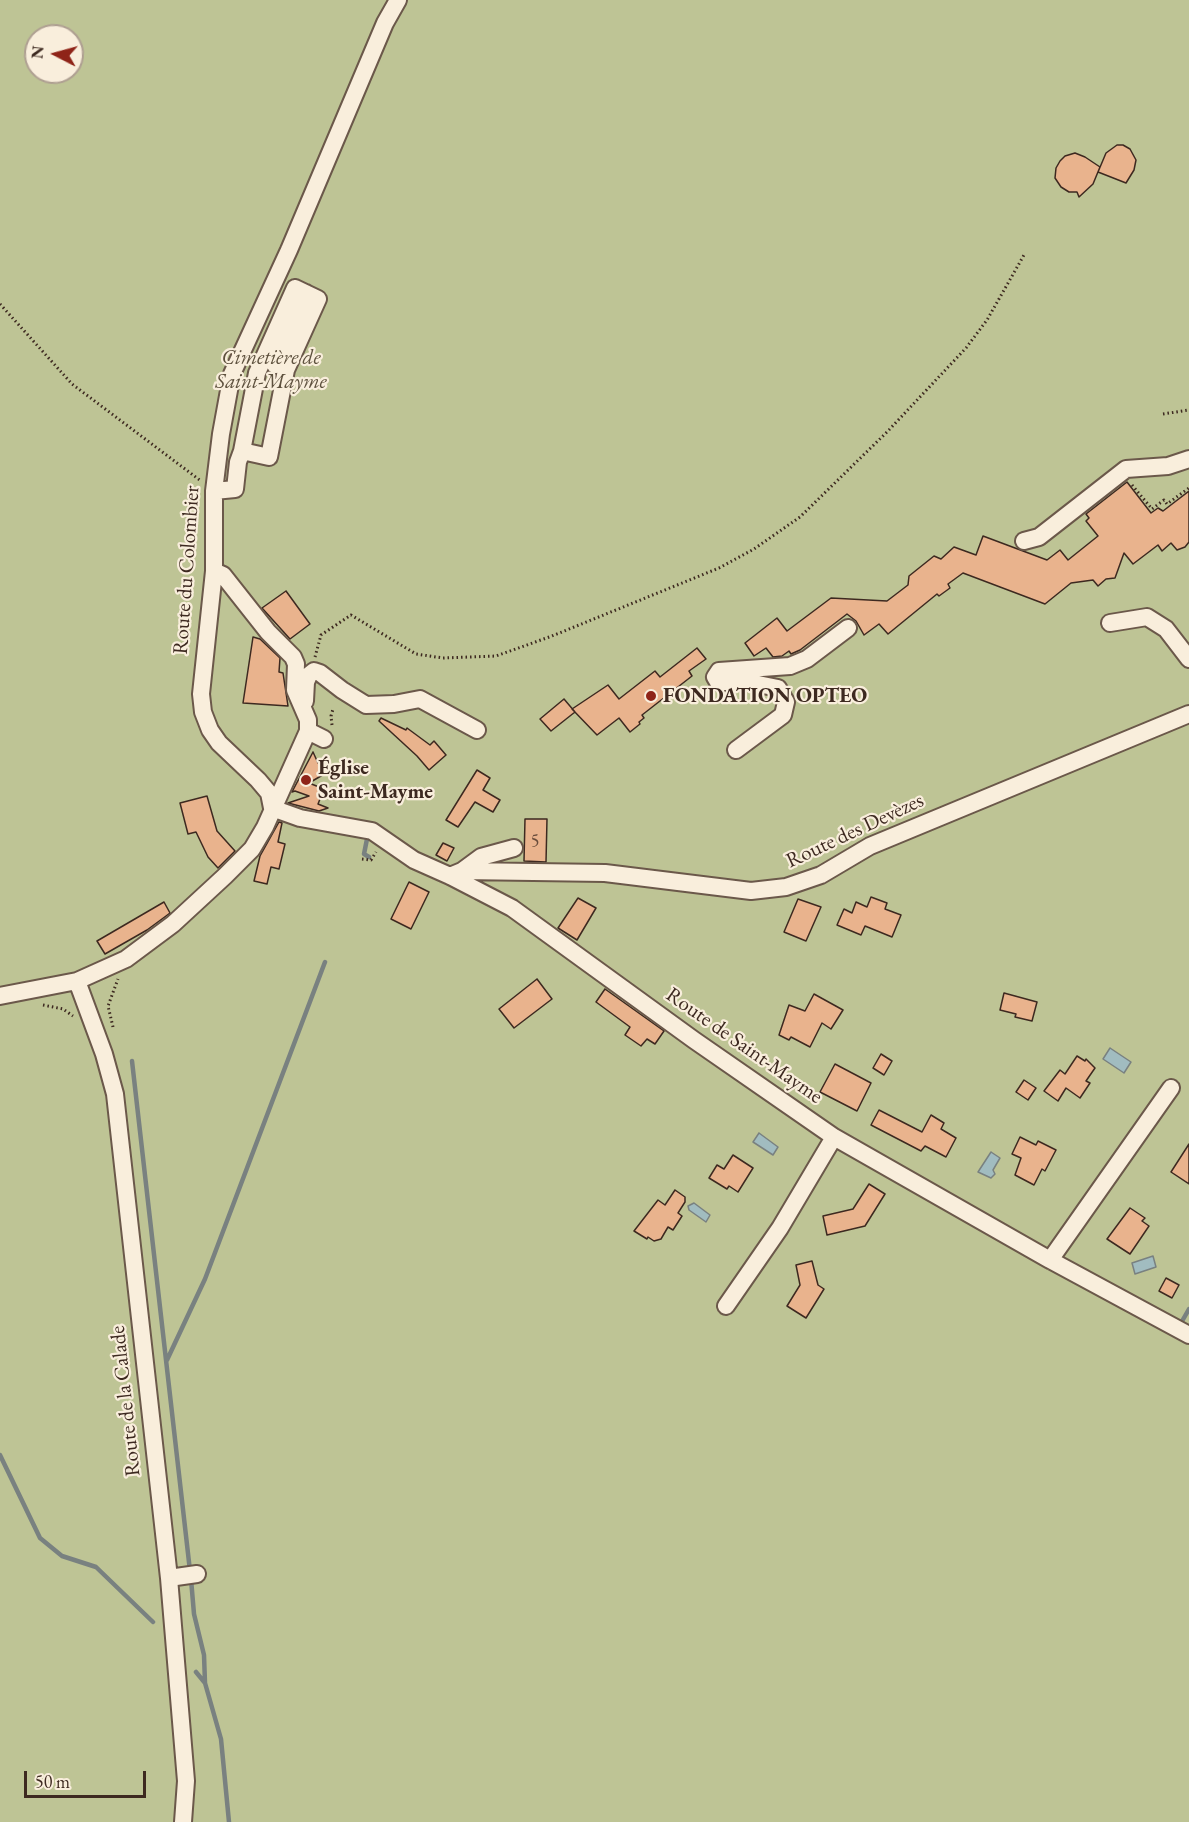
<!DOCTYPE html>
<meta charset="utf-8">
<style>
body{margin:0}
#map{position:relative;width:1189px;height:1822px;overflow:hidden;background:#f6e5c9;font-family:"EB Garamond",serif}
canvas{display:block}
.north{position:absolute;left:24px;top:24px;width:60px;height:60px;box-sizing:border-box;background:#f9eedc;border:2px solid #ae9f91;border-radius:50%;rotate:276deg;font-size:16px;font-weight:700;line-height:24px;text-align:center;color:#3d2920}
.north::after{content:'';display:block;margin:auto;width:21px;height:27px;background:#8f2418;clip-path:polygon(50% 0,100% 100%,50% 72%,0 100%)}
.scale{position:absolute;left:24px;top:1771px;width:122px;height:27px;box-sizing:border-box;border:3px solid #3d2920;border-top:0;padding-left:8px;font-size:18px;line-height:21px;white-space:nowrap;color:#3d2920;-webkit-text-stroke:4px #f9eedc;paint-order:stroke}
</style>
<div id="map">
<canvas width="1189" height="1822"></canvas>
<div class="north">N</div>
<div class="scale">50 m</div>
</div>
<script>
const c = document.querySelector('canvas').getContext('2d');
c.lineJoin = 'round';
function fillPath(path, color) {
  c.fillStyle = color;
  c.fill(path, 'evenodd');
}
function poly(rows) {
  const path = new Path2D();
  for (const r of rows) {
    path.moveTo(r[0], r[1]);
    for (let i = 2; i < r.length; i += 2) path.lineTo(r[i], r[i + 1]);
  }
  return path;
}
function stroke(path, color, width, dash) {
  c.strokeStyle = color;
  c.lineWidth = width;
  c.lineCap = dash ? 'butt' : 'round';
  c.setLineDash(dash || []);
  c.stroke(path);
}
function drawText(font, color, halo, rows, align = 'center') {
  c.font = font + ' "EB Garamond",serif';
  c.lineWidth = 4.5;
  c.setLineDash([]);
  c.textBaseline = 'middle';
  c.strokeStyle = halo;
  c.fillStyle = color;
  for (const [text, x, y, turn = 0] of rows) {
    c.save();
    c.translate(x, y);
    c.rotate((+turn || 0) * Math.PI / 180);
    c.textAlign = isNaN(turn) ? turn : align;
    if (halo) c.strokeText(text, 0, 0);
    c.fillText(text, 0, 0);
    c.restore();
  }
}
const green = poly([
 [0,0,1189,0,1189,1822,0,1822],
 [36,36,72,36,72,72,36,72]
]);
const water = poly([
 [1110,1048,1131,1062,1124,1073,1103,1059,1110,1048],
 [759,1133,778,1147,773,1155,753,1142,759,1133],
 [991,1152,1000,1158,993,1170,995,1174,991,1178,978,1172,991,1152],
 [694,1203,710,1215,706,1222,689,1210,688,1206,694,1203],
 [1153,1256,1156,1267,1135,1274,1132,1263,1153,1256]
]);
const stream = poly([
 [367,839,364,854,369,857],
 [132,1061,190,1571],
 [1181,1323,1189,1309],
 [167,1360,205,1279,325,962],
 [0,1455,40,1538,62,1556,96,1567,153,1622],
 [191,1579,194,1614,204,1655,205,1683],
 [196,1672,205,1683,221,1739,229,1822]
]);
const building = poly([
 [1117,145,1123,145,1130,149,1136,160,1134,170,1126,183,1098,172,1106,153,1117,145],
 [1075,153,1085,157,1100,167,1093,184,1079,197,1077,192,1069,192,1061,187,1055,178,1056,168,1060,161,1065,156,1075,153],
 [1127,482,1151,513,1158,508,1163,511,1189,491,1189,542,1185,547,1177,550,1171,543,1162,551,1158,545,1133,564,1124,553,1115,578,1106,579,1098,586,1093,580,1071,583,1045,604,963,573,948,584,950,588,939,596,937,594,888,634,879,624,864,635,856,621,847,614,800,650,791,654,789,651,782,656,773,657,766,648,754,656,745,643,777,618,787,631,831,598,887,601,908,585,909,576,934,556,941,559,954,547,976,555,983,536,1047,560,1060,550,1068,560,1098,536,1086,521,1089,518,1086,514,1127,482],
 [286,591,310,624,290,639,262,608,286,591],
 [253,637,260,639,280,658,279,672,283,673,288,706,243,703,253,637],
 [697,648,706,659,689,671,692,676,642,715,644,718,639,722,640,724,630,732,619,718,597,735,572,709,608,685,619,699,655,671,660,677,697,648],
 [564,699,575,712,551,731,540,719,564,699],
 [381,718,406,730,407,728,430,745,434,741,446,755,429,770,417,756,379,721,381,718],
 [313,752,318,763,323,762,326,773,309,783,324,789,318,804,328,808,319,811,288,803,309,796,295,791,292,792,313,752],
 [477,770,490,778,483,790,500,800,493,812,475,802,458,827,446,820,477,770],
 [207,796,217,831,235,851,218,868,208,857,196,832,188,834,180,803,207,796],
 [525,819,547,819,546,862,524,861,525,819],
 [279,822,282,823,278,842,285,844,279,869,271,867,267,884,254,881,260,856,279,822],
 [443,843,454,848,447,861,436,855,443,843],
 [409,882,429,892,411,929,391,919,409,882],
 [871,897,887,903,885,909,901,915,892,937,865,926,861,935,837,925,844,909,852,913,856,902,867,907,871,897],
 [578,898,596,908,577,940,558,928,578,898],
 [798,899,821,907,806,941,784,932,798,899],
 [164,902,170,913,166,916,147,930,105,954,97,941,164,902],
 [537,979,552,999,514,1028,499,1009,537,979],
 [605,989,664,1031,655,1044,647,1039,641,1046,625,1035,630,1027,596,1002,605,989],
 [1004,993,1037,1002,1032,1021,1015,1017,1016,1014,1000,1010,1004,993],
 [814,994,843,1010,831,1029,822,1023,810,1047,791,1037,789,1040,779,1035,789,1005,805,1011,814,994],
 [881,1054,892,1061,884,1075,873,1068,881,1054],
 [1077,1056,1085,1061,1086,1059,1095,1068,1086,1081,1090,1083,1080,1098,1066,1088,1058,1101,1044,1091,1060,1070,1065,1074,1077,1056],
 [835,1064,871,1083,857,1111,820,1092,835,1064],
 [1024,1080,1036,1088,1028,1100,1016,1092,1024,1080],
 [879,1110,922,1132,931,1115,944,1123,941,1129,956,1138,946,1157,925,1146,921,1151,871,1125,879,1110],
 [1020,1137,1036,1145,1038,1141,1056,1150,1045,1171,1042,1169,1034,1185,1015,1175,1021,1158,1012,1154,1020,1137],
 [1189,1144,1189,1184,1171,1172,1189,1144],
 [733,1155,753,1168,738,1192,729,1186,727,1189,709,1178,717,1165,724,1169,733,1155],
 [869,1184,885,1194,865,1226,827,1235,823,1216,853,1209,869,1184],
 [675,1190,685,1197,685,1202,678,1213,682,1216,673,1230,668,1227,661,1239,654,1241,648,1237,647,1239,634,1231,658,1200,665,1205,675,1190],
 [1130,1208,1145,1218,1142,1221,1149,1226,1130,1254,1107,1239,1130,1208],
 [812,1261,818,1285,824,1289,806,1318,787,1306,800,1285,796,1265,812,1261],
 [1166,1278,1179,1285,1172,1298,1159,1291,1166,1278]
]);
const path = poly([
 [0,304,72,384,201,481],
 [1163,414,1189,410],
 [1132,485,1152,509,1164,500,1167,504,1189,488],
 [315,657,321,635,351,615,416,654,443,658,496,656,552,636,719,568,754,549,800,517,887,432,966,348,987,320,1024,255],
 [332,725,331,716,333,709],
 [362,859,371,860,376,852],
 [43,1005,63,1009,73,1016],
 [113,1027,108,1006,118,979]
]);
const minor = poly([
 [295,288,318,299,286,370,269,457,242,451,257,373,295,288],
 [275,365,306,293],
 [214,491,235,489,238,462,242,451],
 [1024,541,1039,537,1126,469,1168,466,1189,459],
 [1110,623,1147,617,1166,629,1189,659],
 [305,701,306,682,309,675,314,671,320,673,342,690,366,705,394,704,420,699,477,730],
 [308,731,324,739],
 [736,750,783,715,786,702,778,688,748,682,718,682,715,677,719,671,790,666,807,659,848,628],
 [272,808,300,818,372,831,414,860,450,876,512,908,694,1040,834,1137,1050,1260,1189,1335],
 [272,808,269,793,258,780,219,743,210,730,203,712,201,694,214,571,214,491,221,434,232,374,289,250,385,23,398,0],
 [462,871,481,857,514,848],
 [450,876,462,871,605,873,751,891,786,887,821,875,870,846,1189,714],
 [77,981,104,1054,115,1094,169,1578,186,1781,183,1822],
 [0,996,77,981,126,959,173,924,225,876,252,849,265,827,308,731,308,720,295,690,296,664,293,657,268,632,223,575,214,571],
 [1050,1260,1171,1088],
 [726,1306,780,1228,834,1137],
 [169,1578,197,1574]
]);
const markers = [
 [651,696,6,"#8f2418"],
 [306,780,6,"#8f2418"]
];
const numberNames = [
 ["5",535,842]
];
const parkNames = [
 ["Cimetière de",271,358],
 ["Saint-Mayme",271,382]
];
const streetNames = [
 ["Route du Colombier",187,570,-86],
 ["Route des Devèzes",855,831,-25],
 ["Route de Saint-Mayme",744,1046,35],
 ["Route de la Calade",126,1401,-96]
];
const poiNames = [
 ["FONDATION OPTEO",663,696],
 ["Église",318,768],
 ["Saint-Mayme",318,792]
];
fillPath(green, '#bec495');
fillPath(water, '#a1bcc0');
stroke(water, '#798180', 1.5);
stroke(stream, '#798180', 4.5);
fillPath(building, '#e9b38d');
stroke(building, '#3d2920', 1.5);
stroke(minor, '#6b584a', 20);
stroke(path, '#3d2920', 3, [1.5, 3]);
stroke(minor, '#f9eedc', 16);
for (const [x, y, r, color] of markers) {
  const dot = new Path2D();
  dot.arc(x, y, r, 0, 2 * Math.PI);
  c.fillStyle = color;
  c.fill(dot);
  stroke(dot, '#f9eedc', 2);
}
drawText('18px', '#684c3b', null, numberNames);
drawText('italic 21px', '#5d503d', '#f9eedc', parkNames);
drawText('21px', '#3d2920', '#f9eedc', streetNames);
drawText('bold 21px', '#3d2920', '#f9eedc', poiNames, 'left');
</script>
